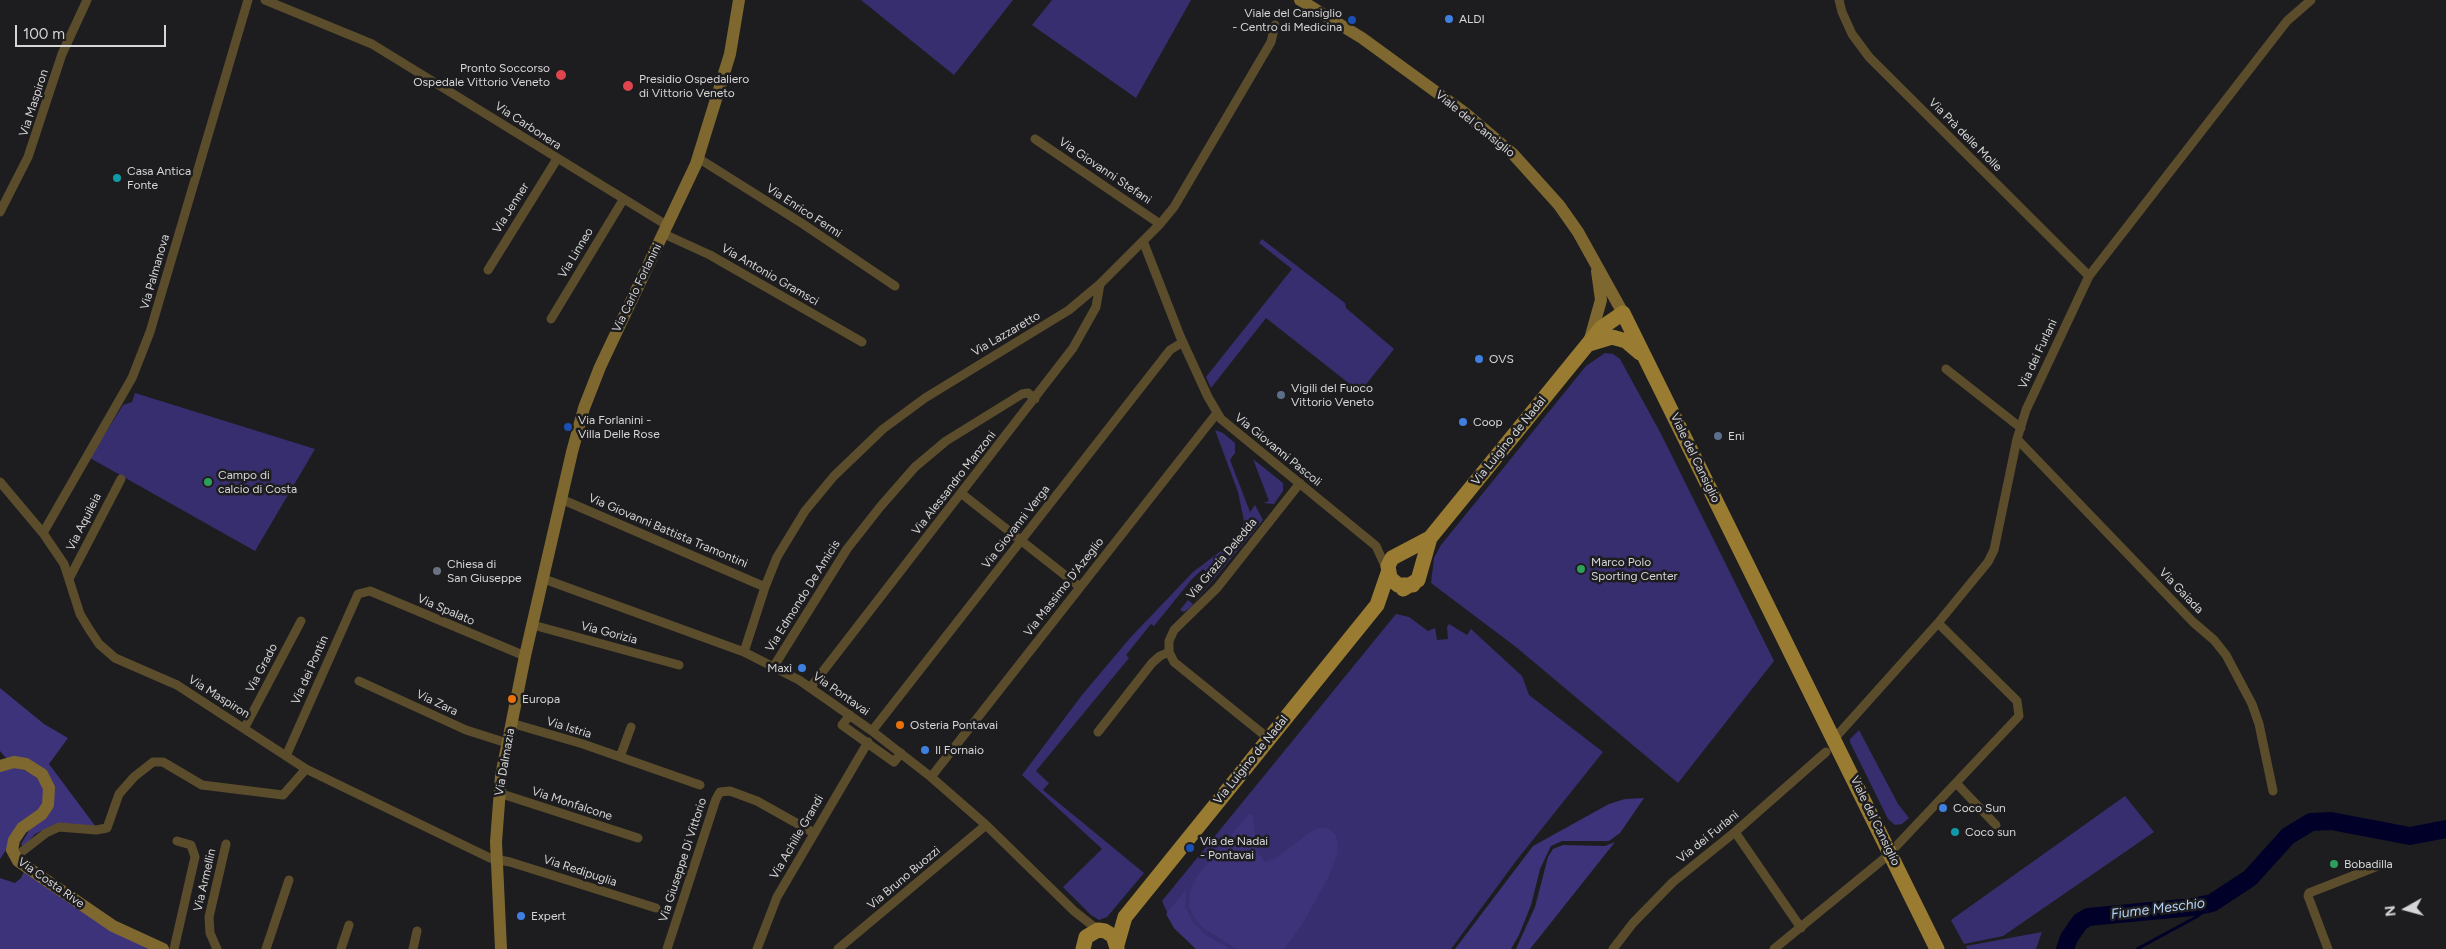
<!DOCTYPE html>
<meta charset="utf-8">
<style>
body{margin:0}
#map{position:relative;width:2446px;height:949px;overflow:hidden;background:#1d1d1f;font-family:Figtree,sans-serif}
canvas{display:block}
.north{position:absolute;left:2381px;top:884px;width:50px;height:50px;-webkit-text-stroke:4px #1d1d1f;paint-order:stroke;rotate:263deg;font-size:14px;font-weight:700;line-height:20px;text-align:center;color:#d6d6d8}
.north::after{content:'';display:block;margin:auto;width:18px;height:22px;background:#d6d6d8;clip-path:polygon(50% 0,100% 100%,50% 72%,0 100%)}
.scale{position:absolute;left:15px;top:25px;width:151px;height:22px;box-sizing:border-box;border:2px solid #d6d6d8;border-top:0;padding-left:6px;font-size:15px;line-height:18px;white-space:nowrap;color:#d6d6d8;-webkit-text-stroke:4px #1d1d1f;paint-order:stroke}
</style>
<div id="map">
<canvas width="2446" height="949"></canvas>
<div class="north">N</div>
<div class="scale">100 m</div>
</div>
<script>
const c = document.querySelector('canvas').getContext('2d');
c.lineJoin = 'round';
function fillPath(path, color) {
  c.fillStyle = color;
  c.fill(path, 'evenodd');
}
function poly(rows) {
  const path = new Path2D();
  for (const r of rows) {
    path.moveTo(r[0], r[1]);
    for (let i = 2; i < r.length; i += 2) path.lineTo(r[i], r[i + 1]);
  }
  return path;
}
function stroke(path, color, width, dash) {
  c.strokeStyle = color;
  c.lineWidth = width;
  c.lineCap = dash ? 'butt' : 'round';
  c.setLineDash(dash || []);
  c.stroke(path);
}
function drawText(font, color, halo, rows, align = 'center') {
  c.font = font + ' Figtree,sans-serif';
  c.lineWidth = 5;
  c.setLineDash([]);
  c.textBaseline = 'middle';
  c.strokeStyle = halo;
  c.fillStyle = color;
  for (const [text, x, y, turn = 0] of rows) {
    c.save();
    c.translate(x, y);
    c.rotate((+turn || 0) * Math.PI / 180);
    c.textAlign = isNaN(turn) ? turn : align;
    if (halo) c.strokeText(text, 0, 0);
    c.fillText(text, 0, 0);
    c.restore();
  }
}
const green = poly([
 [861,0,1013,0,954,75],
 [1052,0,1191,0,1136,98,1032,25],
 [1262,239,1345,303,1346,308,1394,349,1360,392,1266,318,1211,388,1206,377,1292,269,1259,243],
 [1605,353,1613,354,1620,359,1661,434,1774,661,1678,783,1516,647,1431,583,1434,558,1441,545,1586,366],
 [135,393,315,449,255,551,90,458,123,405,132,402],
 [1215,430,1223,433,1235,443,1235,453,1230,460,1250,512,1255,505,1263,520,1190,608,1184,612,1180,610,1188,600,1193,604,1214,578,1203,569,1192,579,1154,626,1151,624,1126,655,1129,658,1036,771,1049,783,1043,790,1144,873,1107,917,1099,920,1091,915,1063,887,1102,849,1022,775,1082,695,1130,638,1193,572,1238,538,1244,521,1238,492],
 [1253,459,1283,483,1283,491,1274,504,1263,503,1269,501],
 [1396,614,1409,617,1428,631,1435,628,1437,640,1448,639,1447,627,1449,624,1467,635,1471,629,1522,676,1529,695,1603,752,1516,861,1451,949,1196,949,1174,928,1162,901],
 [1859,730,1898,804,1909,818,1902,824,1895,825,1888,819,1850,742,1850,739],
 [2125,796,2154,832,2003,936,1964,944,1951,920],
 [2042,932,2036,949,1967,949,1966,946]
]);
const forest = poly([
 [0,688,44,724,68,738,49,764,96,827,53,825,35,834,24,847,21,844,54,788,8,760,0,751],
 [16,766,40,779,47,801,12,841,0,859,0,771],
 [1644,798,1620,833,1609,841,1562,841,1551,846,1540,869,1531,905,1519,935,1511,949,1455,949,1533,846,1609,804,1625,799],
 [1249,814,1253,816,1257,852,1265,862,1274,859,1315,829,1327,827,1336,835,1338,845,1337,854,1328,878,1301,926,1284,949,1237,949,1202,927,1194,917,1189,907,1190,891,1196,878],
 [1615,842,1530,949,1516,949,1535,907,1548,857,1553,849,1563,845,1605,846],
 [25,869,150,949,0,949,0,878,15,883,21,878],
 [1186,890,1185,907,1194,924,1206,935,1230,949,1196,949,1174,928,1166,914]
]);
const stream = poly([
 [2137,949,2198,916,2212,903]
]);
const river = poly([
 [2065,949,2069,938,2080,922,2088,917,2193,907,2212,903,2250,878,2288,836,2311,822,2331,821,2410,836,2446,829]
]);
const street = poly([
 [265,0,372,44,668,226],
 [1839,0,1842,12,1852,34,1869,57,2089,276],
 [1035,139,1160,224],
 [698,158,803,224,895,286],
 [0,212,28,157,62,54,87,0],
 [664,234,710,255,862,342],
 [1143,241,1180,336,1208,397,1221,419,1376,546,1387,570],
 [488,270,557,159],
 [551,319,623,200],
 [1946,369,2021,428],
 [2017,439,2193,622,2214,640,2226,655,2252,704,2259,724,2273,791],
 [0,482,43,533,64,564,80,614,89,629,99,644,115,658,177,685,306,769,490,858,510,862,656,908],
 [962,494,1080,587],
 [561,499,765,587],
 [43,533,132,378,150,332,248,0],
 [70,577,121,479],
 [544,579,744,652,799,680,872,731,931,777,986,825,1074,911,1098,930],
 [533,625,679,665],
 [744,652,765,587,777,557,805,511,834,476,883,429,925,398,1069,310,1100,284,1160,224,1174,207,1271,42,1275,25],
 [774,666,847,549,880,507,915,467,946,441,1022,394,1028,393,1035,399],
 [359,681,466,730,507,743],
 [810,688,1073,348,1096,307,1100,284],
 [850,715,842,725,894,762,901,753],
 [511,723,583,744,700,785],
 [245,727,301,621],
 [872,731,1170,350,1183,342],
 [1098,732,1152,663,1160,656,1169,652],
 [1268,738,1174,662,1169,652,1169,641,1174,630,1217,588,1300,483],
 [1834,739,1938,623,1988,562,1994,550,2017,439,2026,410,2089,276,2287,21,2311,0],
 [286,756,358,594,370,591,525,656],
 [620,757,631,727],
 [931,777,1217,413],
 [1957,784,1996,825],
 [499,793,638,838],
 [1735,832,1801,928],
 [15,857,46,833,59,827,96,830,107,828,119,794,134,777,153,762,163,762,202,785,283,795,306,769],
 [174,949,195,857,191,845,177,841],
 [217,949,210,933,209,917,226,844],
 [266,949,289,880],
 [341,949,349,925],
 [413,949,417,931],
 [667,949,716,799,720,792,730,791,757,801,814,833],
 [757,949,777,897,868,742],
 [838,949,986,825],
 [1613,949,1633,923,1673,882,1735,832,1826,752],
 [1774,949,1886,857,2019,716,2017,701,2012,696,1938,623],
 [2328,949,2308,896,2309,893,2383,864]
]);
const secondary = poly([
 [1300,0,1362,38,1465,113,1513,154,1559,205,1578,232,1623,313],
 [1590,339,1601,300,1597,271],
 [0,766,14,762,26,764,42,774,49,788,48,805,42,814,22,828,14,840,12,850,18,861,113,926,163,949],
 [501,949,496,842,501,776,525,656,572,452,584,408,600,367,696,164,730,54,739,0]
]);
const primary = poly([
 [1589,344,1612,337,1626,341,1640,353],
 [1413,585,1398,585,1390,578,1388,566,1392,558,1430,538,1601,328,1623,313,1937,949],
 [1403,589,1418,580,1430,538],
 [1117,945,1125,917,1377,605,1388,573],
 [1083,949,1086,937,1098,930,1105,931,1113,936,1117,948]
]);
const markers = [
 [1449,19,5,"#3f7fe0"],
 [1352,20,5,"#1a4fb4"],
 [561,75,6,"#e0444e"],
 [628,86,6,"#e0444e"],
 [117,178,5,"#0f9aa8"],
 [1479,359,5,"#3f7fe0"],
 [1281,395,5,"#5c6f8a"],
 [1463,422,5,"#3f7fe0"],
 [568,427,5,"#1a4fb4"],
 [1718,436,5,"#5c6f8a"],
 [208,482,5,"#2e9e5b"],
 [1581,569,5,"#2e9e5b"],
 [437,571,5,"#6b7280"],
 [802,668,5,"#3f7fe0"],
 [512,699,5,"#e8710a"],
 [900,725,5,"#e8710a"],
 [925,750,5,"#3f7fe0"],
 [1943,808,5,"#3f7fe0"],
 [1955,832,5,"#0f9aa8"],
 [1190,848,5,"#1a4fb4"],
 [2334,864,5,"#2e9e5b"],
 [521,916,5,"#3f7fe0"]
];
const poiNames = [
 ["Viale del Cansiglio",1342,13,"right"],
 ["- Centro di Medicina",1342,27,"right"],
 ["ALDI",1459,19],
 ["Pronto Soccorso",550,68,"right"],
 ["Ospedale Vittorio Veneto",550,82,"right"],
 ["Presidio Ospedaliero",639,79],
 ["di Vittorio Veneto",639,93],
 ["Casa Antica",127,171],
 ["Fonte",127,185],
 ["OVS",1489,359],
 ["Vigili del Fuoco",1291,388],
 ["Vittorio Veneto",1291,402],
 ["Via Forlanini -",578,420],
 ["Villa Delle Rose",578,434],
 ["Coop",1473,422],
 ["Eni",1728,436],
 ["Campo di",218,475],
 ["calcio di Costa",218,489],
 ["Marco Polo",1591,562],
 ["Sporting Center",1591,576],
 ["Chiesa di",447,564],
 ["San Giuseppe",447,578],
 ["Maxì",792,668,"right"],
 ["Europa",522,699],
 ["Osteria Pontavai",910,725],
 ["Il Fornaio",935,750],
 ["Coco Sun",1953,808],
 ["Coco sun",1965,832],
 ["Via de Nadai",1200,841],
 ["- Pontavai",1200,855],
 ["Bobadilla",2344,864],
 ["Expert",531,916]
];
const streetNames = [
 ["Via Maspiron",34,103,-72],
 ["Viale del Cansiglio",1475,124,39],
 ["Via Carbonera",528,126,33],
 ["Via Prà delle Molle",1965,135,45],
 ["Via Giovanni Stefani",1105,171,34],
 ["Via Jenner",511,208,-58],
 ["Via Enrico Fermi",804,211,33],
 ["Via Linneo",576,253,-59],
 ["Via Palmanova",155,272,-74],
 ["Via Antonio Gramsci",770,275,30],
 ["Via Carlo Forlanini",637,288,-64],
 ["Via Lazzaretto",1006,334,-30],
 ["Via dei Furlani",2038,354,-65],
 ["Via Luigino de Nadal",1509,441,-51],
 ["Via Giovanni Pascoli",1278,450,39],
 ["Viale del Cansiglio",1695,458,64],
 ["Via Alessandro Manzoni",954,483,-52],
 ["Via Aquileia",84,522,-63],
 ["Via Giovanni Verga",1016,527,-52],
 ["Via Giovanni Battista Tramontini",668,531,23],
 ["Via Grazia Deledda",1222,559,-50],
 ["Via Massimo D'Azeglio",1064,587,-52],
 ["Via Gaiada",2181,591,46],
 ["Via Edmondo De Amicis",803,596,-58],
 ["Via Spalato",446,610,23],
 ["Via Gorizia",609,633,15],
 ["Via Grado",262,668,-62],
 ["Via dei Pontin",310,670,-66],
 ["Via Pontavai",841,694,35],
 ["Via Maspiron",219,697,32],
 ["Via Zara",437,703,25],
 ["Via Istria",569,728,17],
 ["Via Luigino de Nadal",1251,760,-51],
 ["Via Dalmazia",505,762,-80],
 ["Via Monfalcone",572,804,18],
 ["Viale del Cansiglio",1875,821,64],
 ["Via Achille Grandi",797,837,-60],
 ["Via dei Furlani",1708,837,-39],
 ["Via Giuseppe Di Vittorio",683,860,-72],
 ["Via Redipuglia",580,871,18],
 ["Via Bruno Buozzi",904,878,-40],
 ["Via Armellin",205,880,-77],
 ["Via Costa Rive",51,883,35]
];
const waterNames = [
 ["Fiume Meschio",2158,909,-7]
];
fillPath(green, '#372e70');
fillPath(forest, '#3d337a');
stroke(stream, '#000028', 3);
stroke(river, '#000028', 18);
stroke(street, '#5b4d2c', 9);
stroke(secondary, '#7e6830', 12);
stroke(primary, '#997c31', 15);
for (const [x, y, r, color] of markers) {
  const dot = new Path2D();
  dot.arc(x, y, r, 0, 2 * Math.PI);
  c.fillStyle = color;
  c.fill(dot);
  stroke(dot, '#1d1d1f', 2);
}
drawText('12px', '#d6d6d8', '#1d1d1f', poiNames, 'left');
drawText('12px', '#d6d6d8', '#1d1d1f', streetNames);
drawText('italic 14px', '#b6d4f7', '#1d1d1f', waterNames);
</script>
